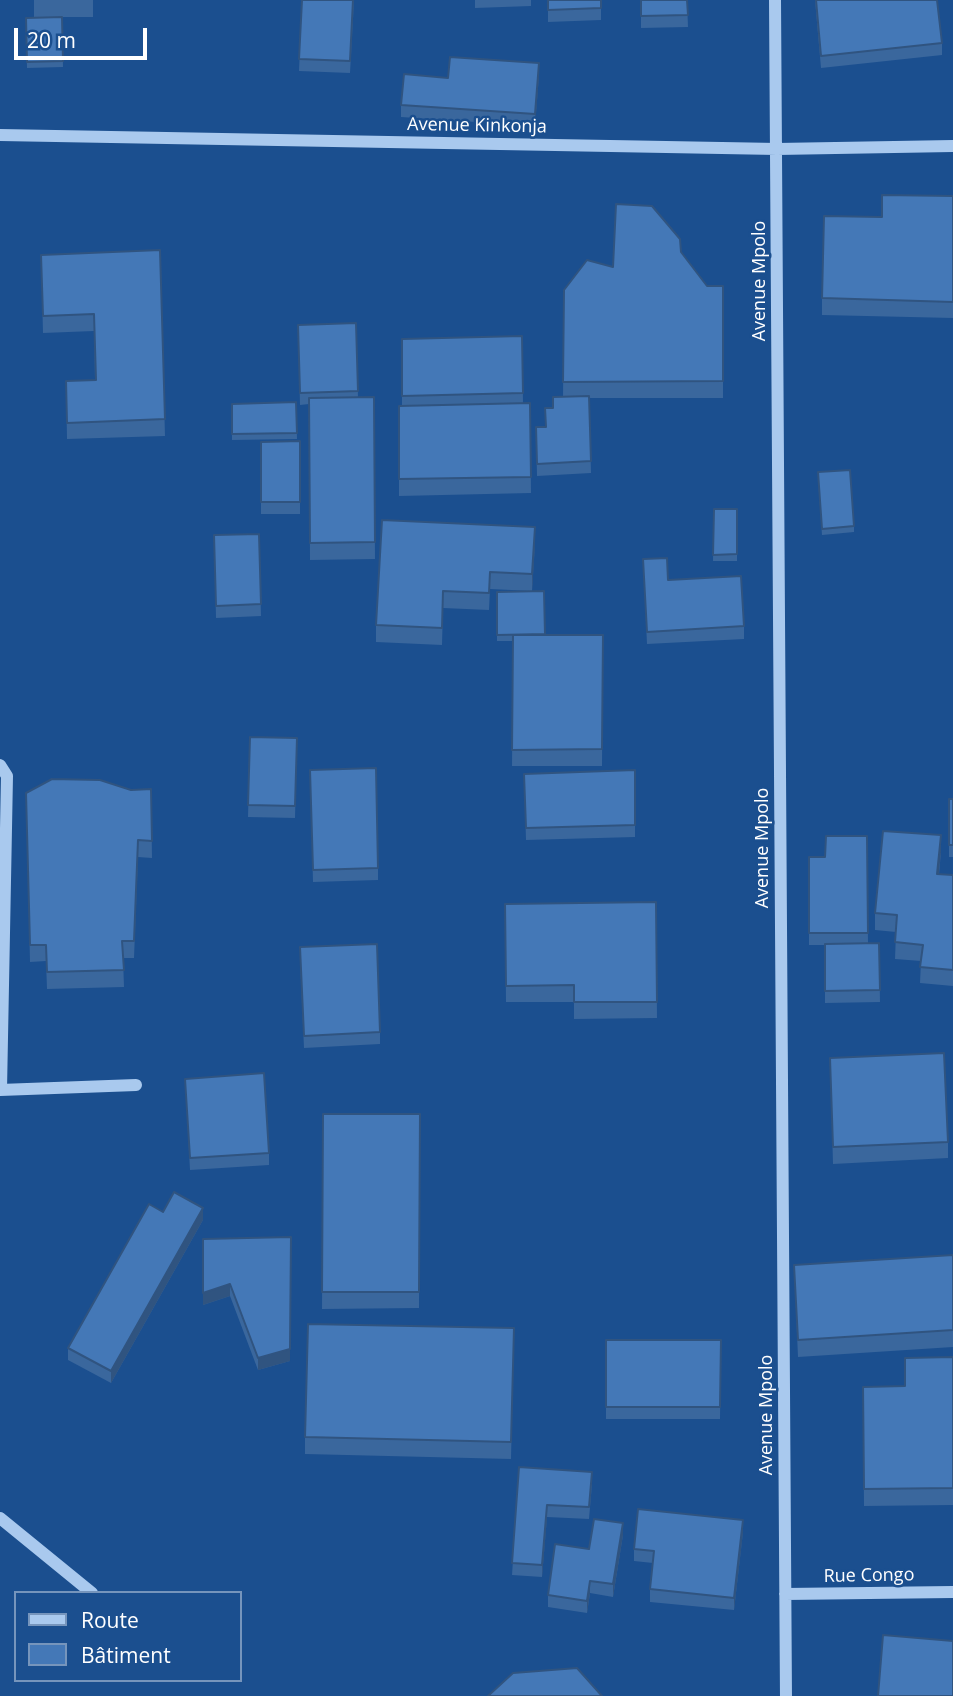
<!DOCTYPE html>
<meta charset="utf-8">
<style>
body{margin:0}
#map{position:relative;width:953px;height:1696px;overflow:hidden;background:#1b4f8f;font-family:"Open Sans",sans-serif}
canvas{display:block}
.legend{position:absolute;left:14px;top:1591px;width:228px;height:91px;box-sizing:border-box;background:#1b4f8f;border:2px solid #7695bc;margin:0;padding:9px 12px;list-style:none;font-size:21px;color:#fff}
.legend li{display:flex;align-items:center;gap:14px;height:35px}
.legend b{width:35px;border:2px solid #7695bc}
.scale{position:absolute;left:14px;top:28px;width:133px;height:32px;box-sizing:border-box;border:4px solid #fff;border-top:0;padding-left:9px;font-size:21px;line-height:24px;white-space:nowrap;color:#fff;-webkit-text-stroke:5px #1b4f8f;paint-order:stroke}
</style>
<div id="map">
<canvas width="953" height="1696"></canvas>
<ul class="legend">
<li><b style="height:9px;background:#a9c9ee"></b>Route</li>
<li><b style="height:19px;background:#4478b7"></b>Bâtiment</li>
</ul>
<div class="scale">20 m</div>
</div>
<script>
const c = document.querySelector('canvas').getContext('2d');
c.lineJoin = 'round';
function poly(rows) {
  const path = new Path2D();
  for (const r of rows) {
    path.moveTo(r[0], r[1]);
    for (let i = 2; i < r.length; i += 2) path.lineTo(r[i], r[i + 1]);
  }
  return path;
}
function stroke(path, color, width, dash) {
  c.strokeStyle = color;
  c.lineWidth = width;
  c.lineCap = dash ? 'butt' : 'round';
  c.setLineDash(dash || []);
  c.stroke(path);
}
function fillPath(path, color) {
  c.fillStyle = color;
  c.fill(path, 'evenodd');
}
function drawText(font, color, halo, rows, align = 'center') {
  c.font = font + ' "Open Sans",sans-serif';
  c.lineWidth = 5;
  c.setLineDash([]);
  c.textBaseline = 'middle';
  c.strokeStyle = halo;
  c.fillStyle = color;
  for (const [text, x, y, turn = 0] of rows) {
    c.save();
    c.translate(x, y);
    c.rotate((+turn || 0) * Math.PI / 180);
    c.textAlign = isNaN(turn) ? turn : align;
    if (halo) c.strokeText(text, 0, 0);
    c.fillText(text, 0, 0);
    c.restore();
  }
}
const minor = poly([
 [775,0,786,1696],
 [0,135,777,149,953,146],
 [0,765,7,776,1,1090],
 [0,1090,136,1085],
 [0,1518,92,1593],
 [785,1594,953,1592]
]);
const wall = poly([
 [34,0,93,0,93,17,62,17,63,67,27,68,26,18,34,17],
 [302,0,354,0,350,73,299,71],
 [475,0,531,0,531,6,475,8],
 [548,0,601,0,601,20,548,22],
 [641,0,687,0,688,27,641,28],
 [815,0,937,0,942,43,942,55,821,68],
 [539,75,535,126,401,117,401,105,448,78],
 [953,196,953,318,822,315,822,298,882,217],
 [160,250,165,436,67,439,66,381,95,380,94,331,43,333,41,255],
 [681,252,707,286,723,286,723,398,589,398,591,473,537,476,536,427,545,427,553,408,563,397,564,290,613,267],
 [356,323,358,398,374,397,375,559,310,560,309,404,300,405,298,325],
 [522,336,523,403,530,403,531,493,399,496,399,406,402,406,402,339],
 [296,402,297,439,232,440,232,404],
 [300,441,300,514,261,514,261,442],
 [818,479,854,526,854,532,822,535],
 [714,509,737,509,737,561,713,561],
 [259,534,261,616,216,618,214,535],
 [535,544,532,591,490,589,489,610,443,608,442,645,376,642,376,625],
 [643,559,668,580,744,626,744,639,647,644],
 [544,591,545,635,603,635,602,766,512,766,513,641,497,641,497,592],
 [250,737,297,738,295,818,248,817],
 [310,770,378,868,378,880,313,882],
 [635,770,635,837,526,840,524,774],
 [151,789,152,858,138,857,134,958,123,958,124,987,47,989,46,961,30,962,26,793],
 [949,799,953,799,953,857,949,857],
 [867,836,868,943,879,943,880,1002,825,1003,825,945,809,945,809,857,825,857],
 [941,852,939,874,953,875,953,986,920,983,921,961,895,959,896,932,875,930,875,913],
 [656,902,657,1018,574,1019,574,1002,506,1002,505,904],
 [300,959,380,1032,380,1044,304,1048],
 [830,1058,948,1142,948,1158,833,1164],
 [185,1079,269,1153,269,1165,190,1170],
 [323,1114,420,1114,419,1308,322,1309],
 [163,1212,203,1220,111,1383,68,1360,68,1348],
 [203,1239,290,1361,258,1370,230,1296,203,1305],
 [953,1255,953,1347,798,1357,794,1265],
 [514,1328,511,1459,305,1454,305,1437],
 [606,1340,721,1340,720,1419,606,1419],
 [953,1357,953,1505,864,1506,863,1387,905,1386,905,1358],
 [519,1467,592,1484,589,1519,547,1517,542,1577,512,1575],
 [743,1532,734,1610,650,1602,650,1589,653,1563,634,1561,634,1549],
 [623,1535,613,1597,590,1593,587,1613,548,1607,548,1595,589,1549]
]);
const shadedWall = poly([
 [539,63,539,75,535,126,535,114],
 [535,527,535,544,532,591,532,574],
 [941,835,941,852,937,890,937,874],
 [203,1208,203,1220,111,1383,111,1371],
 [291,1237,290,1361,258,1370,258,1358],
 [230,1284,230,1296,203,1305,203,1293],
 [547,1505,547,1517,542,1577,542,1565],
 [743,1520,743,1532,734,1610,734,1598],
 [623,1523,623,1535,613,1597,613,1584],
 [590,1581,590,1593,587,1613,587,1601]
]);
const building = poly([
 [302,0,353,0,350,61,299,59,302,0],
 [548,0,601,0,601,8,548,10,548,0],
 [641,0,687,0,688,15,641,16,641,0],
 [816,0,937,0,942,43,821,56,816,0],
 [62,17,63,61,27,62,26,18,62,17],
 [450,57,539,63,535,114,401,105,404,74,448,78,450,57],
 [882,195,953,196,953,302,822,298,824,216,882,217,882,195],
 [616,204,652,206,680,239,681,252,707,286,723,286,723,381,563,382,564,290,587,260,613,267,616,204],
 [160,250,165,419,67,423,66,381,96,380,94,314,43,316,41,255,160,250],
 [356,323,358,391,300,393,298,325,356,323],
 [522,336,523,393,402,396,402,339,522,336],
 [589,396,591,461,537,464,536,427,546,427,545,408,553,408,553,397,589,396],
 [374,397,375,542,310,543,309,398,374,397],
 [296,402,297,433,232,434,232,404,296,402],
 [530,403,531,477,399,479,399,406,530,403],
 [300,441,300,502,261,502,261,442,300,441],
 [850,470,854,526,822,529,818,472,850,470],
 [714,509,737,509,737,554,713,555,714,509],
 [382,520,535,527,532,574,490,572,489,593,443,591,442,628,376,625,382,520],
 [259,534,261,604,216,606,214,535,259,534],
 [667,558,668,580,741,576,744,626,647,632,643,559,667,558],
 [544,591,545,634,497,635,497,592,544,591],
 [513,635,603,635,602,749,512,750,513,635],
 [250,737,297,738,295,806,248,805,250,737],
 [376,768,378,868,313,870,310,770,376,768],
 [635,770,635,825,526,828,524,774,635,770],
 [52,779,100,780,131,790,151,789,152,841,138,840,134,941,122,941,124,970,47,972,46,945,30,945,26,793,52,779],
 [949,799,953,799,953,845,949,845,949,799],
 [883,831,941,835,937,874,953,875,953,970,920,967,923,945,895,942,897,915,875,913,883,831],
 [826,836,867,836,868,933,809,933,809,857,825,857,826,836],
 [656,902,657,1002,574,1002,574,985,506,986,505,904,656,902],
 [879,943,880,990,825,991,825,944,879,943],
 [377,944,380,1032,304,1036,300,947,377,944],
 [944,1053,948,1142,833,1147,830,1058,944,1053],
 [264,1073,269,1153,190,1158,185,1079,264,1073],
 [323,1114,420,1114,419,1292,322,1292,323,1114],
 [174,1192,203,1208,111,1371,68,1348,149,1204,163,1212,174,1192],
 [291,1237,290,1349,258,1358,230,1284,203,1293,203,1239,291,1237],
 [953,1255,953,1330,798,1340,794,1265,953,1255],
 [308,1324,514,1328,511,1442,305,1437,308,1324],
 [606,1340,721,1340,720,1407,606,1407,606,1340],
 [953,1357,953,1488,864,1489,863,1387,905,1386,905,1358,953,1357],
 [519,1467,592,1472,589,1507,547,1505,542,1565,512,1563,519,1467],
 [638,1509,743,1520,734,1598,650,1589,654,1551,634,1549,638,1509],
 [594,1519,623,1523,613,1584,590,1581,587,1601,548,1595,555,1544,589,1549,594,1519],
 [883,1635,953,1641,953,1696,878,1696,883,1635],
 [577,1668,602,1696,488,1696,513,1673,577,1668]
]);
const streetNames = [
 ["Avenue Kinkonja",477,126,1],
 ["Avenue Mpolo",760,281,-90],
 ["Avenue Mpolo",763,848,-90],
 ["Avenue Mpolo",767,1415,-90],
 ["Rue Congo",869,1576,-1]
];
stroke(minor, '#a9c9ee', 12);
fillPath(wall, '#3a679d');
fillPath(shadedWall, '#305480');
fillPath(building, '#4478b7');
stroke(building, '#305480', 2);
drawText('18px', '#fff', '#1b4f8f', streetNames);
</script>
